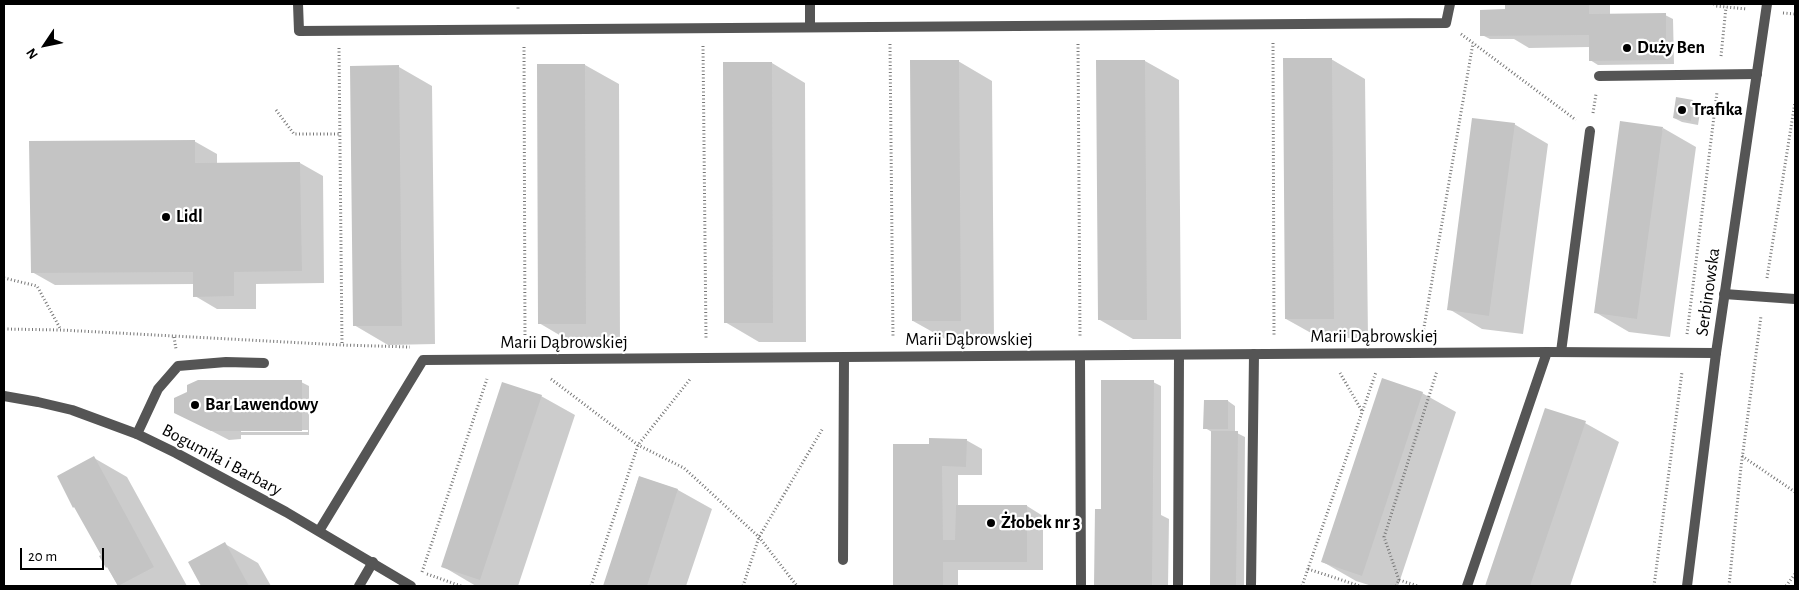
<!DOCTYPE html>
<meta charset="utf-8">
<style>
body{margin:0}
#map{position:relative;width:1799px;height:590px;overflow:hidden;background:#fff;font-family:"Alegreya Sans",sans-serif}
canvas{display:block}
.frame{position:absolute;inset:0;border:5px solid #000;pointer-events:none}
.north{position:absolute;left:20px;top:20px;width:50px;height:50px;-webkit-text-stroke:4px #fff;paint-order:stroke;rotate:236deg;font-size:14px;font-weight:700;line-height:20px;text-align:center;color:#000}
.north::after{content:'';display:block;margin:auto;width:18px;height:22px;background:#000;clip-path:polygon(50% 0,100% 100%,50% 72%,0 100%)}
.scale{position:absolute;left:20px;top:548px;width:84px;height:22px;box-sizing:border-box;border:2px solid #000;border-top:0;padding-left:6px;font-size:15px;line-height:18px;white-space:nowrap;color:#000;-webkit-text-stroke:4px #fff;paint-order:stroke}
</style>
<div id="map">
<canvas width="1799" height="590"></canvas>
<div class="frame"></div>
<div class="north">N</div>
<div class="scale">20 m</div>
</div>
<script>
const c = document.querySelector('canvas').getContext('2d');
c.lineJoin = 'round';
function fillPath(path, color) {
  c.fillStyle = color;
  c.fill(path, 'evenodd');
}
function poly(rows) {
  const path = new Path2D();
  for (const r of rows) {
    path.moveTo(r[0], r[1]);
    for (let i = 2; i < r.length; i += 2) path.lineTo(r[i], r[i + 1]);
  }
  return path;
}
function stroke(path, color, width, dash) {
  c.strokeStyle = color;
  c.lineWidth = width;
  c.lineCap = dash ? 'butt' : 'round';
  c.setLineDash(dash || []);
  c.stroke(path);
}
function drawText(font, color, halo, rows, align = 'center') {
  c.font = font + ' "Alegreya Sans",sans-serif';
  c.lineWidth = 4.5;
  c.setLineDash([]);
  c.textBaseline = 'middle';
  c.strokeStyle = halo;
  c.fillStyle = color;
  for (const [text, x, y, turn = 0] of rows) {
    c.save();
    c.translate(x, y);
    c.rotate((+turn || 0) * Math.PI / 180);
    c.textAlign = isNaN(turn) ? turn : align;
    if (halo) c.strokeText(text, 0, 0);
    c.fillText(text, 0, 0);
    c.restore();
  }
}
const shadow = poly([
 [1506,4,1610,4,1610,15,1665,15,1673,19,1674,64,1598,65,1590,60,1590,47,1529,48,1514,39,1490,39,1482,35,1506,12],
 [1331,59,1365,79,1368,338,1320,338,1286,319],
 [958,61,992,81,994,340,947,340,913,321],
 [1097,61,1145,61,1179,80,1181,339,1133,339,1100,320],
 [772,63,805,83,806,342,759,342,725,322],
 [585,65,619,84,620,343,573,343,539,323],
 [399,67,432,86,435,344,388,345,354,325],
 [1693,101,1701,106,1698,125,1682,122,1674,118],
 [1514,124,1548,144,1523,334,1482,329,1449,309],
 [1663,128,1696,147,1670,337,1629,332,1595,312],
 [194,141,217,154,217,164,300,163,323,176,324,283,256,284,256,309,217,309,195,296,195,284,55,285,32,272],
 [301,382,309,386,309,435,241,435,241,439,229,440,175,412],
 [241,430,308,430,308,432,241,432],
 [1153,382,1161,386,1161,515,1169,519,1168,586,1096,586,1096,510,1105,510],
 [1422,393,1456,412,1398,586,1372,586,1356,581,1323,562],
 [541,396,575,415,518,586,476,586,442,566],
 [1228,401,1235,406,1235,432,1245,437,1244,586,1211,586,1212,432,1205,428],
 [1546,409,1585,423,1619,442,1570,586,1487,586],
 [966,440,982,449,982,475,958,475,958,506,1027,506,1043,516,1043,570,958,570,958,586,895,586,894,445,930,445],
 [94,458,127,477,187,586,118,586,59,476],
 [639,477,678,490,712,509,686,586,604,586],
 [225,544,258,563,271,586,203,586,190,563]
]);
const building = poly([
 [1505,4,1589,4,1589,14,1666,13,1666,60,1589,61,1589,35,1480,36,1480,10,1505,9],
 [1283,58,1332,58,1334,319,1285,319],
 [910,60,959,60,961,321,912,321],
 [1096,60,1145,60,1147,320,1098,320],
 [723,62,772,62,773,323,724,323],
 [537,64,585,64,586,324,538,324],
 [399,65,402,326,353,326,350,66],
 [1676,97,1693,100,1691,121,1673,118],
 [1472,118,1515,123,1489,316,1447,310],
 [1620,121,1663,127,1637,319,1594,313],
 [195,140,195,163,300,162,302,271,234,272,234,296,193,297,193,272,31,273,29,141],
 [1382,378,1423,392,1362,576,1321,562],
 [198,380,302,380,302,431,211,431,174,413,174,398,187,392,187,385],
 [1101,380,1154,380,1152,586,1094,586,1095,509,1101,509],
 [502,382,542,395,480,580,441,567],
 [1204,400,1228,400,1228,429,1203,429],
 [1545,408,1586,421,1530,586,1485,586],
 [1211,431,1238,431,1236,586,1210,586],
 [929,438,967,439,966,467,942,466,943,540,955,540,956,505,1027,505,1027,562,943,562,943,586,893,586,893,444,929,444],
 [94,456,154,567,118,586,107,567,106,568,99,556,101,555,74,507,73,508,57,476],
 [639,476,678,489,647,586,603,586],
 [225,542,249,586,201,586,188,562]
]);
const path = poly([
 [518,4,518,11],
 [1714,4,1715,6,1747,9],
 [1783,13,1795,14],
 [1461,34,1576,120],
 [1273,43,1274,336],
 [890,44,893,338],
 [1078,44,1080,336],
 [703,46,706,339],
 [524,47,525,341],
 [339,48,342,345],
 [1721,56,1726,7],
 [276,110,294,134,340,134],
 [1593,113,1596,94],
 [4,278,37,286,61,330],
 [1767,278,1795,102],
 [4,329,61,330,342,345,410,347],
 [1423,333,1473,43],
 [1687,334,1717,92],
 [174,337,176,349],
 [1340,373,1362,411],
 [551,379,638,445,684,468,759,537,797,586],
 [1742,456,1795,492],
 [1308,569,1360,586],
 [422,572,487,379],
 [427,574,461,586],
 [1399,580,1384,537,1437,371],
 [591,586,638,445,691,378],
 [743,586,759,537,823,428],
 [1302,586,1376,372],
 [1396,586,1399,580,1418,586],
 [1654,586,1682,372],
 [1729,586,1741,467,1761,316],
 [1786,586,1795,574]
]);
const service = poly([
 [298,4,299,31,1446,23,1450,4],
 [810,27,810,4],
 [1599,76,1757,74],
 [1561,352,1590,131],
 [1080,356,1081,586],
 [137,434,158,389,178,366,226,362,264,363],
 [843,560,844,357],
 [359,586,373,562],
 [1178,586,1179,355],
 [1251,586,1254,354],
 [1467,586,1547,352]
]);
const minor = poly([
 [1724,294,1795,299],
 [4,396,38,402,72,410,137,434,176,453,286,512,411,586],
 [319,531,423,360,1547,352,1716,353]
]);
const tertiary = poly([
 [1687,586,1716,353,1767,4]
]);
const markers = [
 [1627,48,5,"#000"],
 [1682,110,5,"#000"],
 [166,217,5,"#000"],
 [195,405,5,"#000"],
 [991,523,5,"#000"]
];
const poiNames = [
 ["Duży Ben",1637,48],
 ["Trafika",1692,110],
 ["Lidl",176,217],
 ["Bar Lawendowy",205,405],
 ["Żłobek nr 3",1001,523]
];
const streetNames = [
 ["Serbinowska",1708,292,-82],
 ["Marii Dąbrowskiej",1374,337],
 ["Marii Dąbrowskiej",969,340],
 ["Marii Dąbrowskiej",564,343],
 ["Bogumiła i Barbary",222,460,28]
];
fillPath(shadow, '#0003');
fillPath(building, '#c4c4c4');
stroke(path, '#777', 3, [1, 2.5]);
stroke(service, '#555', 10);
stroke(minor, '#555', 10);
stroke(tertiary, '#555', 10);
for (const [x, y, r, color] of markers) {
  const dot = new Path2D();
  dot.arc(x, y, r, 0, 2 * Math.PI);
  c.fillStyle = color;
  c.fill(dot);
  stroke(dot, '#fff', 2);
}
drawText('bold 18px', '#000', '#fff', poiNames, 'left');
drawText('18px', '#000', '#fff', streetNames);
</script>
